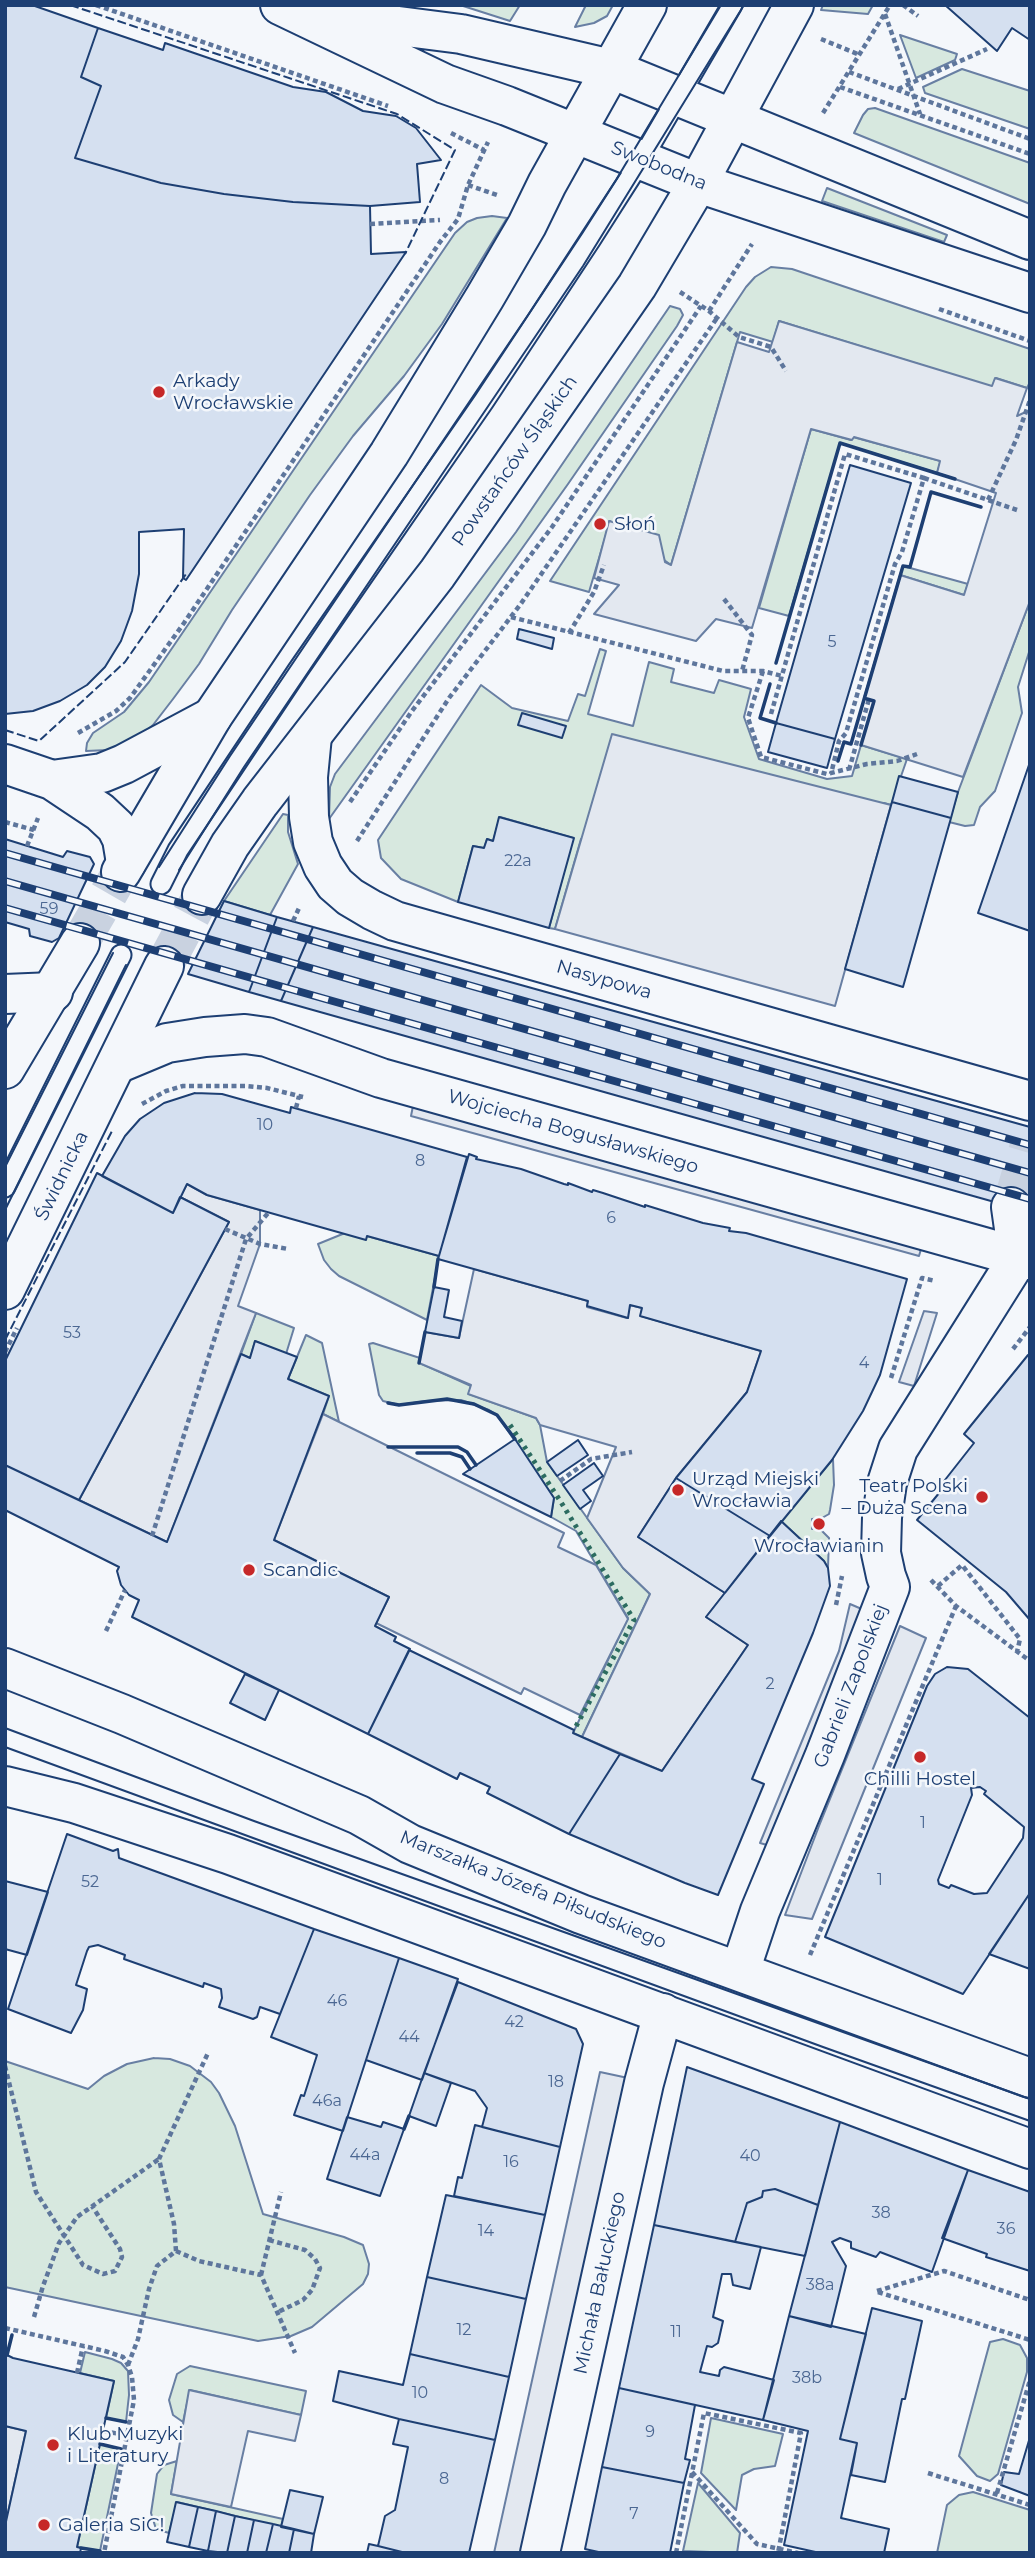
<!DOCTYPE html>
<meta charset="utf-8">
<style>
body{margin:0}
#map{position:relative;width:1035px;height:2558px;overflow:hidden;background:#f4f7fb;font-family:Montserrat,sans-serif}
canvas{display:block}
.frame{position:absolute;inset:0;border:7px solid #1d3f73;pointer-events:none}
</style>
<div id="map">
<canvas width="1035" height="2558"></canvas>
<div class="frame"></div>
</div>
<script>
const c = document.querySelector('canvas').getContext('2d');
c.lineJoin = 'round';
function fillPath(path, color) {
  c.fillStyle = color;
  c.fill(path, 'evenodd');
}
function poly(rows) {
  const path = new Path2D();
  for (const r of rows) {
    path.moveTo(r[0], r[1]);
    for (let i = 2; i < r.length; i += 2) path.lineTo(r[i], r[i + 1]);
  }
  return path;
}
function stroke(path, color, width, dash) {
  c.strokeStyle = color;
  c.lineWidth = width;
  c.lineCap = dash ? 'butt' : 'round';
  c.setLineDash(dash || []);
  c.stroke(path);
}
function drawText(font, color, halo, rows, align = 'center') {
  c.font = font + ' Montserrat,sans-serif';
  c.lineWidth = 5;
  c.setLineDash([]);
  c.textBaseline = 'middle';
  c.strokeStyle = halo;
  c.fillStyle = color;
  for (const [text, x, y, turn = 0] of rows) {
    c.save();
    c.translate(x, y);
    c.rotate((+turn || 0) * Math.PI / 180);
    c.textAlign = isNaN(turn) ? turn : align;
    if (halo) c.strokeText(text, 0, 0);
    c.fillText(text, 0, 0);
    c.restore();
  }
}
const green = poly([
 [460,5,520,5,510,21,460,5],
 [586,5,613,5,607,16,594,23,575,27,586,5],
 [823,5,873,5,868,14,821,10,823,5],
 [900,35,957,54,955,60,916,78,900,35],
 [962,69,1030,91,1030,129,925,93,923,87,962,69],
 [875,108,1030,163,1030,204,854,133,863,115,868,109,875,108],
 [827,188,947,235,944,242,822,201,827,188],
 [492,216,507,218,442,324,404,376,353,436,310,495,232,610,199,664,173,699,153,725,140,736,108,750,86,751,87,743,93,733,124,712,149,682,455,233,467,222,477,218,492,216],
 [771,267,792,269,1030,349,1030,382,1027,388,996,378,992,387,779,321,773,342,740,332,671,565,610,521,589,592,550,581,746,287,755,277,771,267],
 [670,306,680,309,683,315,677,326,568,484,329,819,330,787,335,774,516,532,670,306],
 [811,429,851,440,853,437,941,461,937,473,840,443,789,616,759,608,811,429],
 [903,566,968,584,964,595,900,575,903,566],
 [1030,601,1030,649,1018,687,1022,713,995,791,980,807,974,825,965,826,949,822,958,792,1030,601],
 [600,649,606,651,588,714,633,726,649,662,674,669,671,682,714,693,719,680,751,689,744,717,759,759,827,779,852,776,861,745,907,759,891,805,884,803,581,839,555,929,549,928,573,838,500,817,493,841,487,839,484,848,473,846,458,902,401,879,381,858,378,840,481,685,512,708,568,721,578,694,585,696,600,649],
 [283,814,288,815,288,832,298,864,270,915,224,901,283,814],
 [345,1233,367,1236,439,1256,427,1320,339,1276,331,1269,324,1260,318,1244,345,1233],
 [256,1313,294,1328,286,1354,255,1341,250,1358,241,1354,256,1313],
 [306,1335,322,1343,339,1422,323,1414,329,1396,288,1379,306,1335],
 [373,1343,420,1358,420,1363,471,1386,469,1394,536,1418,540,1425,547,1462,623,1568,650,1594,582,1737,573,1733,628,1618,576,1531,551,1517,554,1498,497,1415,489,1410,461,1400,426,1401,399,1405,383,1401,379,1395,369,1344,373,1343],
 [833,1459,834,1485,830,1510,829,1514,822,1518,812,1519,812,1529,820,1529,829,1538,828,1568,824,1561,781,1521,833,1459],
 [154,2058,170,2059,190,2066,211,2082,219,2093,235,2126,263,2214,344,2237,363,2245,369,2264,368,2274,363,2284,312,2327,291,2336,258,2341,5,2287,5,2061,88,2089,104,2076,127,2064,154,2058],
 [1003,2339,1020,2345,1027,2358,1027,2372,998,2474,990,2481,977,2476,959,2456,990,2342,1003,2339],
 [85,2352,112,2359,121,2363,128,2371,129,2395,126,2422,106,2418,114,2381,80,2373,85,2352],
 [190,2366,306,2391,301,2415,190,2390,183,2422,173,2415,169,2400,177,2374,190,2366],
 [711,2418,783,2434,775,2466,754,2469,742,2475,736,2510,701,2473,711,2418],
 [100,2444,121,2449,100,2551,77,2547,100,2444],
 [177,2461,171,2494,283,2519,281,2527,177,2502,169,2533,156,2529,151,2513,157,2474,164,2465,177,2461],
 [698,2483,740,2533,737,2553,683,2551,698,2483],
 [973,2492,1030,2510,1030,2553,937,2553,947,2505,959,2495,973,2492]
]);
const parking = poly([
 [779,321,992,386,995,378,1027,388,1017,416,1030,410,1030,601,963,777,861,745,874,702,864,698,900,575,964,595,996,493,937,473,940,461,854,437,852,440,811,429,752,628,716,619,696,641,594,614,619,585,594,578,609,521,659,535,665,562,671,565,737,342,769,352,779,321],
 [612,734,891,805,835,1006,555,929,612,734],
 [414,1101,923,1242,919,1256,411,1116,414,1101],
 [187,1184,207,1195,260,1210,260,1244,238,1306,256,1313,167,1542,79,1500,229,1222,180,1197,187,1184],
 [474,1269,588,1301,587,1307,627,1318,630,1305,642,1308,641,1316,761,1351,747,1392,676,1478,638,1537,725,1593,706,1617,748,1645,662,1771,582,1737,650,1594,623,1568,587,1518,616,1447,540,1425,536,1418,468,1394,471,1385,419,1363,425,1332,459,1338,474,1269],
 [924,1311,937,1313,914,1386,899,1382,924,1311],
 [323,1414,564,1533,558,1547,596,1565,628,1619,580,1715,524,1688,521,1694,376,1623,389,1597,274,1540,323,1414],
 [850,1604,864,1610,774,1847,760,1843,839,1651,850,1604],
 [900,1626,926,1638,812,1919,785,1915,819,1826,900,1626],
 [600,2072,628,2078,523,2553,494,2553,600,2072],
 [189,2390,301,2415,295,2441,248,2431,231,2507,171,2494,189,2390],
 [5,2426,26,2431,5,2526,5,2426]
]);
const building = poly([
 [5,5,32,5,98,28,81,77,101,86,75,158,161,183,224,194,293,202,370,206,371,254,406,252,186,580,183,578,184,529,139,532,139,574,132,611,121,641,105,667,87,685,60,701,33,711,5,714,5,5],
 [945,5,1030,5,1030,40,1012,28,997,51,945,5],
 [98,28,163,50,165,43,293,87,326,92,363,111,396,116,416,128,441,160,417,164,420,202,370,206,293,202,224,194,161,183,75,158,101,86,81,77,98,28],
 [850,465,911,483,835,739,776,723,850,465],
 [519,629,554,638,552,649,517,639,519,629],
 [522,713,566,726,562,738,518,725,522,713],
 [776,723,835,739,827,768,768,752,776,723],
 [1030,762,1030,931,978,913,1030,762],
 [899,776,958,792,951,818,892,802,899,776],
 [892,802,951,818,903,987,845,969,892,802],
 [499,817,574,838,549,928,458,902,473,846,484,848,487,839,493,841,499,817],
 [5,839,63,857,67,851,90,857,94,864,59,938,52,942,30,936,29,929,5,922,5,839],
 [224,901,277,917,249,992,188,974,224,901],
 [277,917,313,927,281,1001,249,992,277,917],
 [313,927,1030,1127,1030,1212,281,1001,313,927],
 [195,1093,222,1094,290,1113,291,1107,467,1157,439,1256,367,1236,366,1240,207,1195,187,1184,173,1213,102,1176,125,1136,140,1119,164,1103,195,1093],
 [469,1154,477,1157,476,1159,521,1169,564,1184,568,1185,568,1183,592,1192,593,1190,603,1193,645,1207,645,1205,703,1223,730,1228,729,1231,746,1233,907,1279,880,1375,863,1411,832,1460,770,1536,676,1478,747,1392,761,1351,640,1316,642,1308,630,1305,628,1318,587,1306,588,1301,438,1259,469,1154],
 [97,1173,173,1213,180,1197,229,1222,79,1500,5,1465,5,1361,97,1173],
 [434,1287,449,1290,444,1317,462,1321,459,1338,425,1332,434,1287],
 [255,1341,297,1357,288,1379,329,1396,274,1540,389,1597,375,1626,396,1637,394,1641,410,1649,368,1734,132,1617,139,1600,129,1595,121,1585,117,1571,119,1567,5,1510,5,1465,167,1542,241,1354,250,1358,255,1341],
 [1028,1355,1030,1356,1030,1620,1006,1592,917,1520,944,1487,941,1485,974,1443,964,1434,1028,1355],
 [515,1439,554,1498,551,1517,463,1474,515,1439],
 [578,1440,588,1455,557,1476,547,1462,578,1440],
 [594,1463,603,1476,583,1490,591,1501,580,1509,563,1485,594,1463],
 [676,1478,770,1536,725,1593,638,1537,676,1478],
 [781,1521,824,1561,828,1568,830,1586,813,1633,752,1779,764,1784,718,1895,685,1883,569,1834,620,1754,662,1771,748,1645,706,1617,781,1521],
 [409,1650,574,1730,573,1733,620,1754,569,1834,487,1793,490,1787,460,1773,457,1779,368,1734,409,1650],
 [947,1667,968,1669,1030,1718,1030,1893,963,1994,825,1937,927,1686,935,1674,947,1667],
 [980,1787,986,1791,984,1794,1024,1827,1023,1838,987,1893,974,1894,951,1885,949,1888,939,1884,938,1880,972,1795,971,1788,980,1787],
 [245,1674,279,1690,265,1720,230,1703,245,1674],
 [67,1834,113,1851,118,1849,119,1858,314,1929,280,2014,260,2007,257,2017,253,2019,219,2007,222,1998,221,1989,204,1983,203,1987,124,1959,125,1955,98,1945,89,1947,87,1951,76,1985,87,1989,83,2010,71,2033,8,2009,67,1834],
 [5,1874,5,1881,48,1892,27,1955,5,1949,5,1874],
 [1030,1893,1030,1969,989,1954,1030,1893],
 [314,1929,399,1958,343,2131,294,2115,301,2095,304,2096,317,2055,271,2037,314,1929],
 [399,1958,458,1979,422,2080,366,2060,399,1958],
 [458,1982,576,2029,583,2044,560,2147,482,2127,487,2108,475,2091,424,2073,458,1982],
 [687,2067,840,2122,818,2205,775,2189,763,2191,762,2197,747,2203,735,2242,654,2225,687,2067],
 [424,2073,451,2083,436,2126,409,2116,424,2073],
 [347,2117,381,2127,383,2122,404,2129,380,2196,327,2179,347,2117],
 [840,2122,968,2170,932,2272,880,2252,876,2257,851,2248,851,2242,840,2238,832,2242,846,2266,831,2327,789,2316,840,2122],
 [475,2125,560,2147,545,2215,454,2196,458,2177,462,2178,475,2125],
 [968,2170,1030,2192,1030,2271,986,2257,987,2254,942,2238,968,2170],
 [775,2189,818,2205,805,2256,735,2242,747,2203,762,2197,763,2191,775,2189],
 [446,2195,545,2215,526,2299,427,2277,446,2195],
 [654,2225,761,2247,750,2289,733,2285,731,2274,722,2274,713,2317,723,2321,718,2343,712,2347,707,2346,700,2372,719,2376,720,2370,724,2367,774,2380,763,2420,619,2388,654,2225],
 [427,2277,526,2299,509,2377,410,2354,427,2277],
 [872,2308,922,2321,905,2399,902,2399,885,2482,851,2475,857,2443,840,2439,872,2308],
 [789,2316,866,2334,840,2439,857,2443,841,2518,889,2529,884,2553,820,2553,784,2545,808,2431,763,2420,789,2316],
 [5,2354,13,2358,114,2381,77,2547,81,2548,80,2553,5,2553,5,2526,26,2431,5,2426,5,2354],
 [410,2354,509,2377,495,2440,399,2419,333,2401,339,2371,403,2385,410,2354],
 [619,2388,695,2405,685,2459,690,2460,684,2483,602,2467,619,2388],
 [399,2419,495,2440,469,2553,406,2553,378,2546,385,2516,395,2510,408,2447,393,2444,399,2419],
 [1030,2437,1030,2496,1001,2485,1004,2472,1019,2474,1030,2437],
 [602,2467,684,2483,670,2553,603,2553,585,2549,602,2467],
 [290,2490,323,2497,314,2534,281,2527,290,2490],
 [176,2502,198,2507,189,2547,167,2542,176,2502],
 [198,2507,216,2511,208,2551,189,2547,198,2507],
 [216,2511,235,2516,227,2553,208,2551,216,2511],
 [235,2516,254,2520,247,2553,227,2553,235,2516],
 [254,2520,273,2524,266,2553,247,2553,254,2520],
 [273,2524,294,2529,289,2553,266,2553,273,2524],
 [294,2529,314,2534,311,2553,289,2553,294,2529],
 [369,2544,378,2546,406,2553,367,2553,369,2544]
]);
const minorTunnel = poly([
 [1011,1207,1030,1142]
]);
const secondaryTunnel = poly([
 [80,943,121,872],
 [164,966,202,895]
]);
const path = poly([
 [96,5,388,106],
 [903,5,918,16],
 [885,14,920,114],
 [821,39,860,55],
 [849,72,1030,139],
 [840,87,1030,154],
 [898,89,987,49],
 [823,113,890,5],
 [451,133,484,150],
 [468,185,497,195],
 [370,224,440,220],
 [680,292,709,311,739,337,771,347,786,371],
 [939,309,1030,341],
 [709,311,752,244],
 [924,478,1017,510],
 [988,500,1016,440,1030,400],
 [724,599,752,635,742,671],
 [511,617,723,671,763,671,782,676],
 [569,633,594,592,604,565],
 [763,671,748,718,761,757,827,774,867,764,897,761,917,754],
 [771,714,845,454,924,478,902,552,895,564,846,733,839,741,831,774],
 [78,733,116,711,130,698,184,623,440,242,458,219,468,185,488,142],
 [849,770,869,699],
 [350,802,412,711,552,527,701,306],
 [5,822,34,830],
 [357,841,449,698,520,605,717,318],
 [27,846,38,818],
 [293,921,300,906],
 [142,1104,166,1091,183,1086,246,1086,267,1088,303,1097],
 [296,1108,299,1096],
 [225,1229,260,1244,288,1249],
 [1013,1349,1030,1327],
 [5,1352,17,1328],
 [891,1378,922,1278,935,1281],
 [560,1481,591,1459,632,1452],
 [152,1536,246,1239,269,1212],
 [931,1580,956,1606,1030,1661],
 [938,1586,962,1565,1020,1639,1017,1652],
 [5,1590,6,1590],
 [836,1605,842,1576],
 [106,1631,125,1590],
 [810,1955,956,1606],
 [5,2066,36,2192,83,2265,103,2274,115,2271,122,2257,120,2249,92,2206],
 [269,2240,305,2250,315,2259,320,2268,312,2290,303,2300,278,2312],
 [176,2251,199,2261,261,2275,295,2353],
 [261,2275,281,2192],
 [877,2291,944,2271,1030,2300],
 [878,2292,1030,2340],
 [34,2317,43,2286,59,2243,77,2217,159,2159],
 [5,2328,105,2351,123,2357,128,2365,132,2377,134,2400,104,2553],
 [128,2365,138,2339,149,2289,157,2266,176,2251,174,2224,159,2159,208,2053],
 [77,2373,83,2346],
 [103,2431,148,2439],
 [692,2472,757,2544,798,2553],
 [928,2473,1030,2505],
 [997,2493,1030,2380],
 [676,2553,704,2413,801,2433,778,2553]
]);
const service = poly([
 [161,884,178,850,298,670,484,401,591,239,642,159,732,5],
 [5,1187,121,955]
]);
const minor = poly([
 [312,736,308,777,309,817,313,842,323,866,335,884,350,897,372,910,395,921,423,929,1030,1101],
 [5,764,52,780,100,812,116,827,122,839,126,863],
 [52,780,102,773,124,764,212,717],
 [5,994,53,992],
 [119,1063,167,1043,205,1037,245,1034,267,1037,381,1078,1030,1260],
 [1011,1207,1018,1257],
 [740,1971,760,1911,825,1755,890,1587,886,1576,881,1553,882,1517,887,1483,898,1449,1030,1239],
 [540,2553,644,2083,663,2013]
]);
const tertiary = poly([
 [280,5,445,84,507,106,698,183,1030,293],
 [328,17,461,34,611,69,1030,240],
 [5,1668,122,1714,359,1815,410,1844,581,1914,1030,2078],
 [5,1786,74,1803,228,1854,1030,2149]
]);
const secondary = poly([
 [121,872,212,717,389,454,485,297,527,225,547,184,647,5],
 [202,895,230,845,260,802,437,574,637,286,698,183,794,5],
 [5,1069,80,943],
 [5,1290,164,966]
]);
const tram = poly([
 [159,867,230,756,528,315,616,180,721,5],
 [179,870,244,767,583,266,744,5],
 [5,1167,113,953],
 [5,1210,126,965],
 [5,1728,254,1821,1030,2099],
 [5,1747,823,2047,1030,2121]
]);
const rail = poly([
 [5,853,1030,1145],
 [5,881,1030,1173],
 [5,908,1030,1199]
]);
const hedge = poly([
 [510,1425,559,1499,634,1620,574,1730]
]);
const fence = poly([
 [70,5,397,114,455,150,405,254],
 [5,730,39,741,125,662,186,574],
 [5,1340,112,1131]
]);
const wall = poly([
 [776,663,840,443,955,479],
 [770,684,760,718,776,723],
 [861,745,874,701,867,699],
 [838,761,844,742,851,744,903,566,910,567,931,492,981,507],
 [434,1287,438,1259],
 [419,1363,425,1332],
 [388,1403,399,1405,447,1399,474,1404,497,1415,515,1439],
 [388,1447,458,1447,467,1452,476,1465],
 [417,1453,450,1453,462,1457,470,1469],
 [404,2129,409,2116],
 [7,2355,12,2335],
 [106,2418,126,2422],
 [100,2444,121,2449],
 [81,2548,100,2551]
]);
const markers = [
 [159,392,7,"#c62828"],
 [600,524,7,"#c62828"],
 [678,1490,7,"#c62828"],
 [982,1497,7,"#c62828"],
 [819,1524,7,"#c62828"],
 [249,1570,7,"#c62828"],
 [920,1757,7,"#c62828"],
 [53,2445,7,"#c62828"],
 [44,2525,7,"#c62828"]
];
const numberNames = [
 ["5",832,642],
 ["22a",518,861],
 ["59",49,909],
 ["10",265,1125],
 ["8",420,1161],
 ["6",611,1218],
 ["53",72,1333],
 ["4",864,1363],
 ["2",770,1684],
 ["1",923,1823],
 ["1",880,1880],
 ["52",90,1882],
 ["46",337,2001],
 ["42",514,2022],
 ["44",409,2037],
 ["18",556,2082],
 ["46a",327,2101],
 ["44a",365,2155],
 ["40",750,2156],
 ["16",511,2162],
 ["38",881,2213],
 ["36",1006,2229],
 ["14",486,2231],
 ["38a",820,2285],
 ["12",464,2330],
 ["11",676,2332],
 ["38b",807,2378],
 ["10",420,2393],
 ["9",650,2432],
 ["8",444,2479],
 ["7",634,2514]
];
const streetNames = [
 ["Swobodna",659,166,22],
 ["Powstańców Śląskich",515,461,-55],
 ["Nasypowa",604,980,16],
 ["Wojciecha Bogusławskiego",573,1132,16],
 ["Świdnicka",62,1176,-64],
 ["Gabrieli Zapolskiej",851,1686,-69],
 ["Marszałka Józefa Piłsudskiego",533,1890,22],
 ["Michała Bałuckiego",600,2283,-78]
];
const poiNames = [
 ["Arkady",173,381],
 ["Wrocławskie",173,403],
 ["Słoń",614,524],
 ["Urząd Miejski",692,1479],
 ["Wrocławia",692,1501],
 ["Teatr Polski",968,1486,"right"],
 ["– Duża Scena",968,1508,"right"],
 ["Wrocławianin",819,1546,"center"],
 ["Scandic",263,1570],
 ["Chilli Hostel",920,1779,"center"],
 ["Klub Muzyki",67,2434],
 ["i Literatury",67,2456],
 ["Galeria SiC!",58,2525]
];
fillPath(green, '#d7e8df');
stroke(green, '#687fa3', 2);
fillPath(parking, '#e3e8f0');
stroke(parking, '#687fa3', 2);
fillPath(building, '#d5e0f0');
stroke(building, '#1d3f73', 2);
stroke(minorTunnel, '#c9d2e0', 38, [38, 19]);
stroke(secondaryTunnel, '#c9d2e0', 38, [38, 19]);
stroke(service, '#1d3f73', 23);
stroke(minor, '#1d3f73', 42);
stroke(tertiary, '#1d3f73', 42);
stroke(secondary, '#1d3f73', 42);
stroke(path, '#5e769c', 4.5, [5, 3.5]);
stroke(service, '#f4f7fb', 19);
stroke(minor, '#f4f7fb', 38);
stroke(tertiary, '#f4f7fb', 38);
stroke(secondary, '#f4f7fb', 38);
stroke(tram, '#1d3f73', 2);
stroke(rail, '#1d3f73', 8);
stroke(rail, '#f4f7fb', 5, [16]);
stroke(hedge, '#2c6c60', 5, [3.5, 5]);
stroke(fence, '#1d3f73', 2, [9, 3.5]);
stroke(wall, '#1d3f73', 3.5);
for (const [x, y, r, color] of markers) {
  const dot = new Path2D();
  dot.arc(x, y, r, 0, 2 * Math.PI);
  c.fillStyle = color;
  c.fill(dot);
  stroke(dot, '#f4f7fb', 2.5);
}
drawText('16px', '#4b6792', null, numberNames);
drawText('19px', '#1d3f73', '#f4f7fb', streetNames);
drawText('19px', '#1d3f73', '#f4f7fb', poiNames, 'left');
</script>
